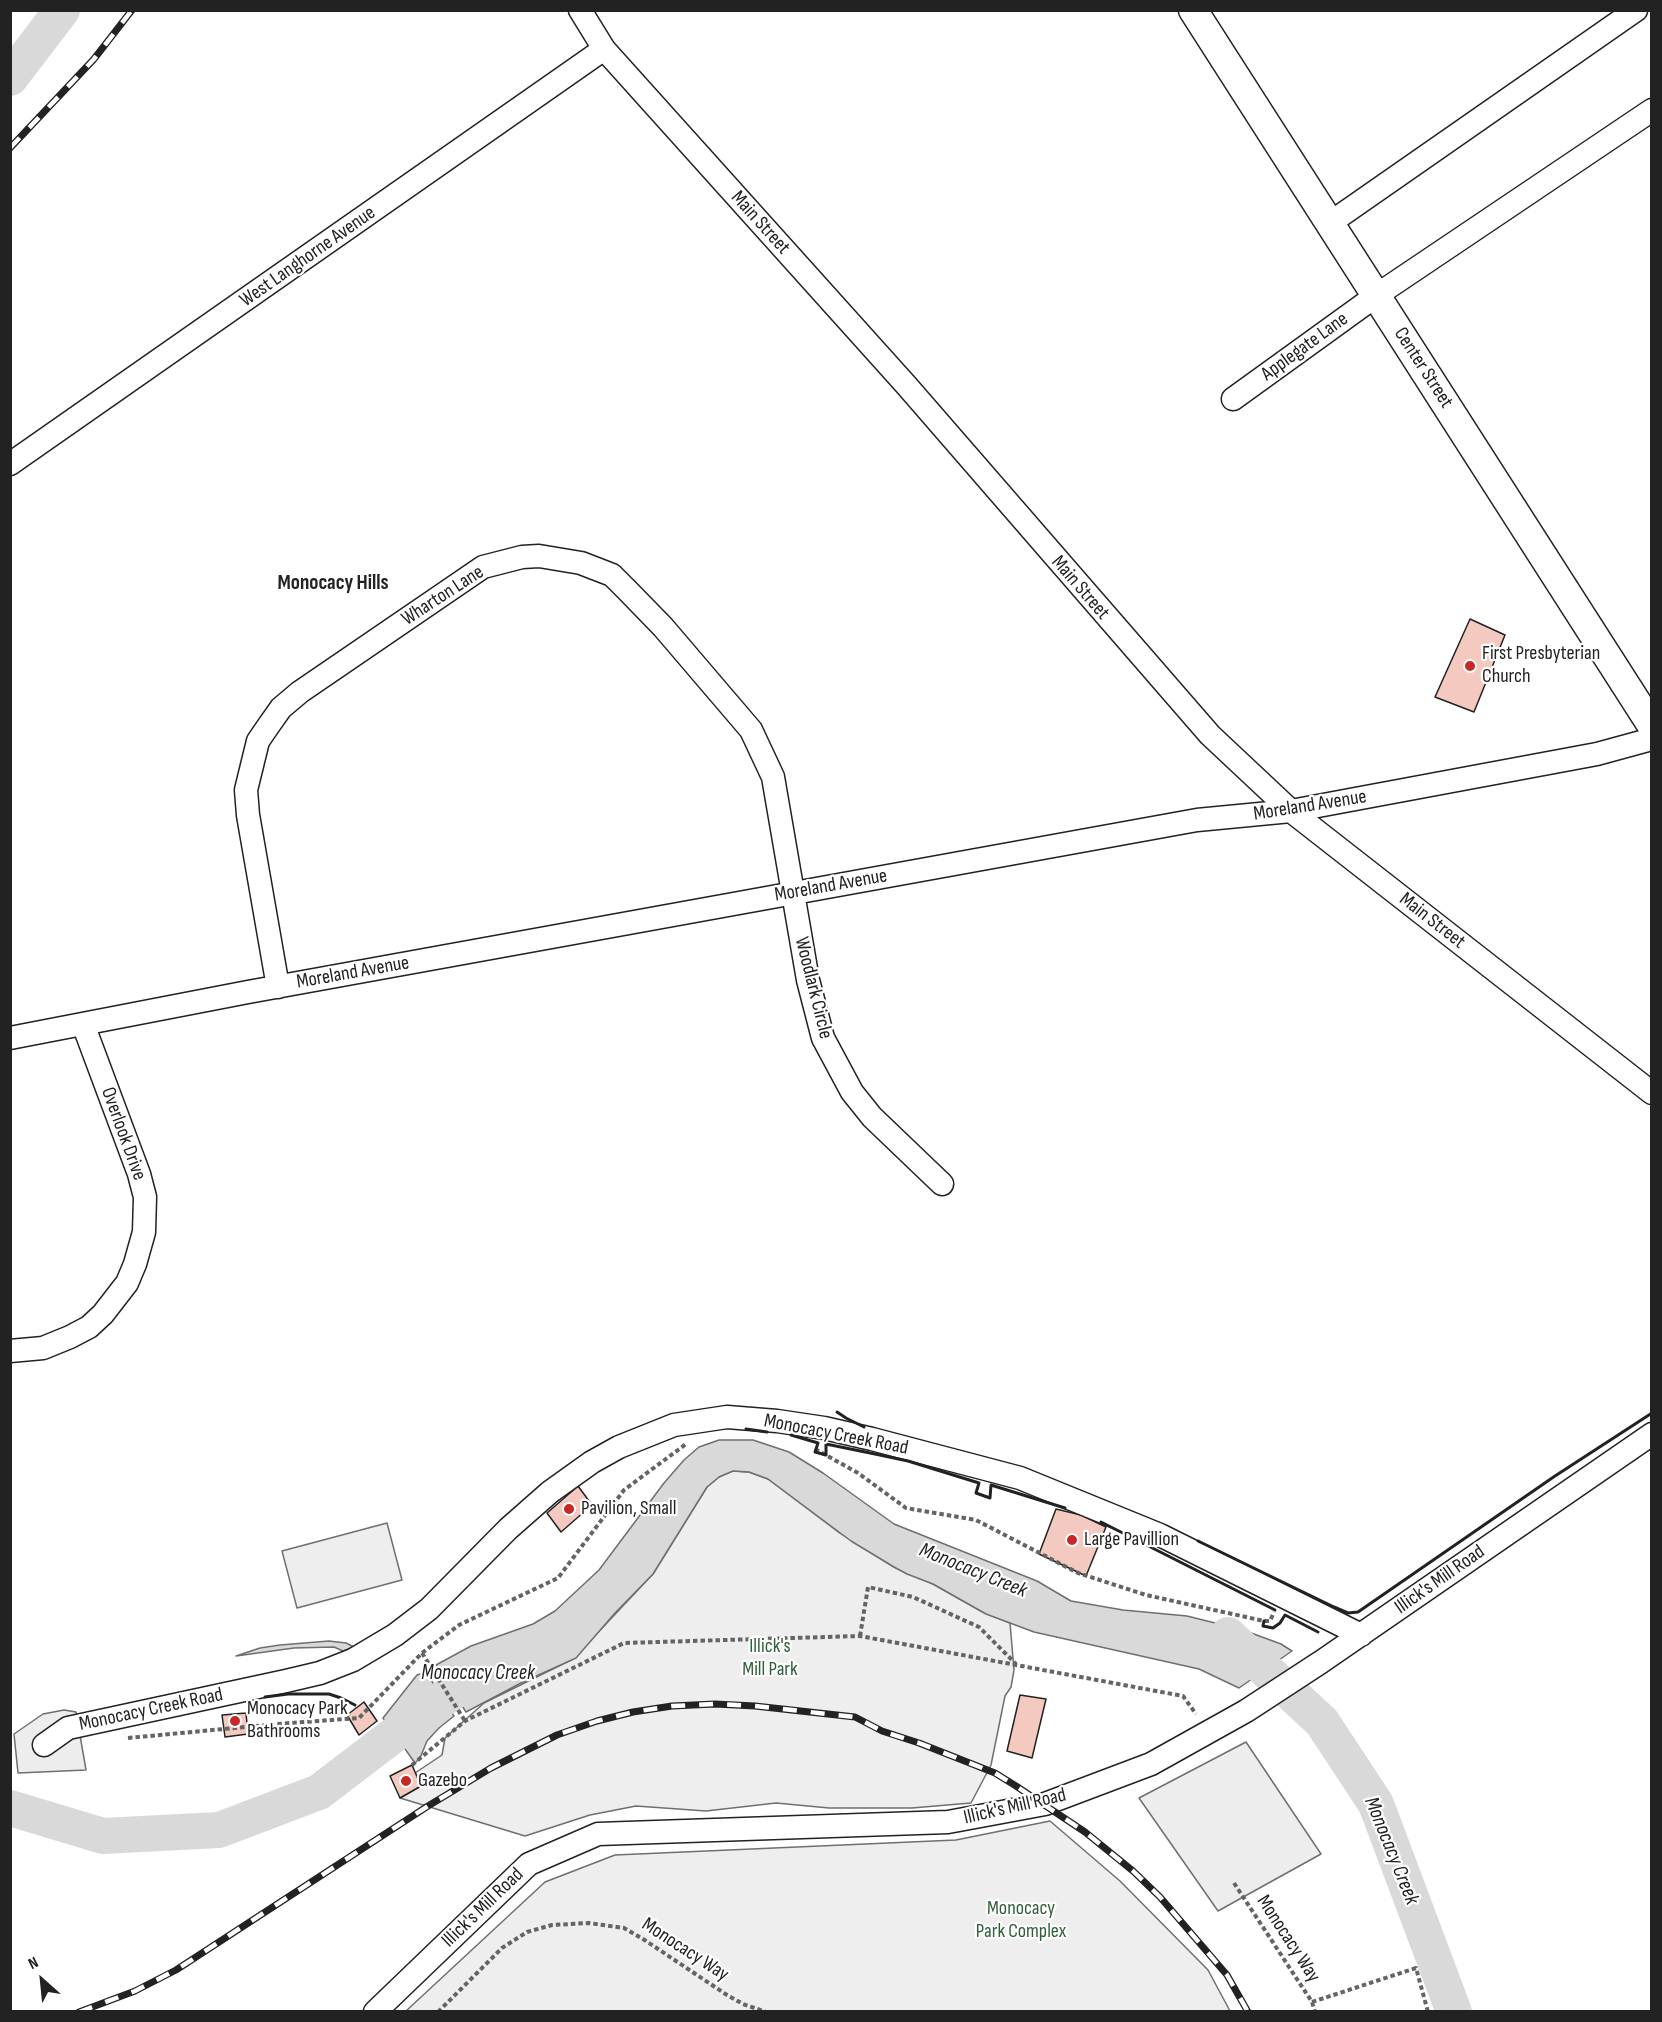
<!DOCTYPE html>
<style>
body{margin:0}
#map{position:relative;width:1662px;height:2022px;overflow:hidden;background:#fff;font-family:"Sofia Sans Condensed",sans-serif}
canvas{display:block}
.frame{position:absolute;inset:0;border:12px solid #222;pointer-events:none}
.north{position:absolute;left:12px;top:1950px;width:60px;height:60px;-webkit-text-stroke:4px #fff;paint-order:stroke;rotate:333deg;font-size:16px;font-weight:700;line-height:24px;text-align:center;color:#222}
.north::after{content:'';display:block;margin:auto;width:21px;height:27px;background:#222;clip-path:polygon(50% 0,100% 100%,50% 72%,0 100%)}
</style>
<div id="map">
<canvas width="1662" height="2022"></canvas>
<div class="frame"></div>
<div class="north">N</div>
</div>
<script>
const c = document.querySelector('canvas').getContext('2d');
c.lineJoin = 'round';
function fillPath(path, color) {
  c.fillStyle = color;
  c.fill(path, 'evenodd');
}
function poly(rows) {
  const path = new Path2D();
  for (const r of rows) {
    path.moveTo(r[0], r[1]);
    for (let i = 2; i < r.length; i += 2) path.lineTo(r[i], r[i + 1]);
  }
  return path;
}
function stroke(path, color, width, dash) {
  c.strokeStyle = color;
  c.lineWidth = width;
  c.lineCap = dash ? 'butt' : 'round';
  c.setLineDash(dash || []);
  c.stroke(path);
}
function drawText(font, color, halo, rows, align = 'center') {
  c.font = font + ' "Sofia Sans Condensed",sans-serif';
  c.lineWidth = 4.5;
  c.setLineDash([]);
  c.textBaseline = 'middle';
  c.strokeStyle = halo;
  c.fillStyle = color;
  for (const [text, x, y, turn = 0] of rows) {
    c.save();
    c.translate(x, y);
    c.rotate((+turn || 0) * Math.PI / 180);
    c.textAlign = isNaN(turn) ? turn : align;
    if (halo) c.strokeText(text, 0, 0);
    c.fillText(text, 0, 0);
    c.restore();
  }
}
const green = poly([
 [732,1471,749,1472,768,1479,837,1531,894,1567,933,1584,981,1611,1010,1623,1014,1670,1011,1687,1005,1696,991,1765,971,1803,912,1808,829,1808,776,1803,706,1811,636,1806,590,1815,525,1836,400,1798,421,1786,415,1773,442,1755,445,1738,484,1703,573,1659,653,1574,707,1487,719,1477,732,1471],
 [387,1523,402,1580,297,1608,282,1551,387,1523],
 [1050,1821,1120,1881,1208,1970,1230,2011,406,2011,545,1882,615,1855,956,1840,1050,1821]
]);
const parking = poly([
 [64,1710,76,1712,86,1770,18,1773,14,1734,43,1714,64,1710],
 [1246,1742,1321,1854,1218,1911,1139,1798,1246,1742]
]);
const water = poly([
 [719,1440,753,1440,789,1452,823,1473,894,1524,1037,1581,1071,1601,1123,1610,1187,1616,1243,1630,1281,1644,1292,1651,1239,1688,1199,1669,1034,1632,986,1614,933,1584,907,1574,894,1567,851,1541,768,1479,749,1472,733,1471,719,1477,707,1487,653,1574,615,1613,576,1658,521,1683,466,1712,436,1665,471,1646,533,1624,555,1611,599,1570,664,1483,684,1460,699,1447,719,1440],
 [329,1641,346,1643,354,1647,343,1651,334,1647,294,1648,236,1656,260,1648,280,1645,329,1641],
 [426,1672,454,1716,439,1728,427,1741,420,1758,415,1763,383,1718,417,1675,426,1672]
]);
const river = poly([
 [10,78,62,10],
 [1228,1635,1322,1722,1376,1804,1454,2012],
 [10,1808,103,1836,219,1830,319,1792,433,1705,495,1665]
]);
const building = poly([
 [1470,619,1505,635,1474,712,1435,697,1470,619],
 [578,1486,592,1505,561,1532,547,1513,578,1486],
 [1056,1509,1081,1515,1106,1527,1086,1576,1039,1554,1056,1509],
 [1020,1695,1046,1699,1032,1758,1007,1751,1020,1695],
 [364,1702,377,1721,359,1735,347,1715,364,1702],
 [246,1713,248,1734,225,1737,222,1715,246,1713],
 [412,1765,421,1786,400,1798,390,1776,412,1765]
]);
const path = poly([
 [815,1449,858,1473,906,1508,976,1520,1078,1573,1146,1595,1264,1621,1270,1621,1274,1612],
 [860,1636,868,1587,913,1597,979,1627,1016,1664],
 [422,1653,465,1721],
 [128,1738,277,1724,359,1718,422,1653,459,1625,558,1578,624,1490,686,1444],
 [412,1765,465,1721,624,1643,860,1636,1183,1696,1196,1714],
 [1234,1883,1312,2002,1315,2012],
 [1312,2002,1416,1968,1428,2012],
 [438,2012,502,1948,527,1932,552,1925,589,1923,624,1928,643,1939,727,1995,743,2004,766,2012]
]);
const minor = poly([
 [580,10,604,49,907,386,1210,735,1291,811,1652,1093],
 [1330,223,1636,10],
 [1233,399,1377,295,1652,110],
 [10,464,604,49],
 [278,987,248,815,246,790,258,741,269,725,281,708,300,692,483,567,522,557,539,556,581,563,612,575,628,591,663,627,751,730,773,777,808,980,823,1038,852,1092,872,1117,942,1184],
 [10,1038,248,992,1197,820,1291,811,1597,754,1652,739],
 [10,1351,43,1348,70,1337,89,1327,103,1314,127,1283,135,1264,144,1232,145,1197,139,1174,83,1024],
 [44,1745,68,1728,286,1681,320,1673,353,1660,395,1635,429,1609,508,1529,550,1492,592,1462,619,1447,674,1425,727,1417,777,1421,824,1428,872,1439,1020,1478,1160,1535,1361,1635],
 [375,2012,529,1864,598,1834,948,1822,1045,1804,1151,1764,1246,1711,1321,1662,1652,1434]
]);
const major = poly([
 [1193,10,1652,726]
]);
const rail = poly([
 [10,148,94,59,132,10],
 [79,2012,135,1991,176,1970,428,1806,491,1768,557,1735,597,1721,633,1712,672,1706,715,1704,755,1706,855,1717,882,1731,919,1743,995,1773,1016,1786,1085,1832,1133,1871,1160,1897,1227,1975,1248,2012]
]);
const wall = poly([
 [837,1412,846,1418,864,1427],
 [746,1429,767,1432],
 [791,1435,818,1443,815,1452,826,1455,826,1444,875,1454,908,1461,979,1483,976,1493,990,1498,991,1485,1065,1508],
 [1101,1522,1275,1610],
 [1198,1541,1334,1607,1348,1613,1358,1612,1555,1476,1652,1413],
 [1264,1621,1263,1626,1273,1628,1280,1623,1285,1615,1318,1632],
 [265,1697,288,1694,329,1694,341,1698,355,1705]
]);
const markers = [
 [1470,666,6,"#c62828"],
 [569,1509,6,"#c62828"],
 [1072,1540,6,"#c62828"],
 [235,1721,6,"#c62828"],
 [406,1781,6,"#c62828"]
];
const streetNames = [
 ["Main Street",760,223,48],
 ["West Langhorne Avenue",308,257,-35],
 ["Applegate Lane",1305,347,-36],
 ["Center Street",1423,368,57],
 ["Main Street",1080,588,49],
 ["Wharton Lane",443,596,-33],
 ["Moreland Avenue",1310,806,-9],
 ["Moreland Avenue",831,886,-10],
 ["Main Street",1432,921,38],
 ["Moreland Avenue",353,973,-10],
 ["Woodlark Circle",813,988,76],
 ["Overlook Drive",123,1134,70],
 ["Monocacy Creek Road",836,1435,11],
 ["Illick's Mill Road",1440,1580,-35],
 ["Monocacy Creek Road",151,1710,-12],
 ["Illick's Mill Road",1015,1807,-13],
 ["Illick's Mill Road",483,1908,-44],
 ["Monocacy Way",1288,1939,57],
 ["Monocacy Way",685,1950,33]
];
const poiNames = [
 ["First Presbyterian",1482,654],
 ["Church",1482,677],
 ["Pavilion, Small",581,1509],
 ["Large Pavillion",1084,1540],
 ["Monocacy Park",247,1709],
 ["Bathrooms",247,1732],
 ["Gazebo",418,1781]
];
const parkNames = [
 ["Illick's",770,1647],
 ["Mill Park",770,1670],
 ["Monocacy",1021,1909],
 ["Park Complex",1021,1932]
];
const neighbourhoodNames = [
 ["Monocacy Hills",333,584]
];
const waterNames = [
 ["Monocacy Creek",973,1571,22],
 ["Monocacy Creek",478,1674],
 ["Monocacy Creek",1391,1851,68]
];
fillPath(green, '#eee');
stroke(green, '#6f6f6f', 1.5);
fillPath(parking, '#ededed');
stroke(parking, '#6f6f6f', 1.5);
fillPath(water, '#d9d9d9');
stroke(water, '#6f6f6f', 1.5);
stroke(river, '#d9d9d9', 36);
fillPath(building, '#f3c9c0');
stroke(building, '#222', 1.5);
stroke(minor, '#222', 25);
stroke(major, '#222', 31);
stroke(path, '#646464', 4, [4.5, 3]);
stroke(minor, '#fff', 22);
stroke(major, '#fff', 28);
stroke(rail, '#222', 7);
stroke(rail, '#fff', 4.5, [14]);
stroke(wall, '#222', 3);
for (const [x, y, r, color] of markers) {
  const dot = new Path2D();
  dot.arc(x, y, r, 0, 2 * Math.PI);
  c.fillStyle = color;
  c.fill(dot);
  stroke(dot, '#fff', 2);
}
drawText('20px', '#222', '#fff', streetNames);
drawText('20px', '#222', '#fff', poiNames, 'left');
drawText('20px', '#2f5e38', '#fff', parkNames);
drawText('bold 21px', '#222', '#fff', neighbourhoodNames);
drawText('italic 21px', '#222', '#fff', waterNames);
</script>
